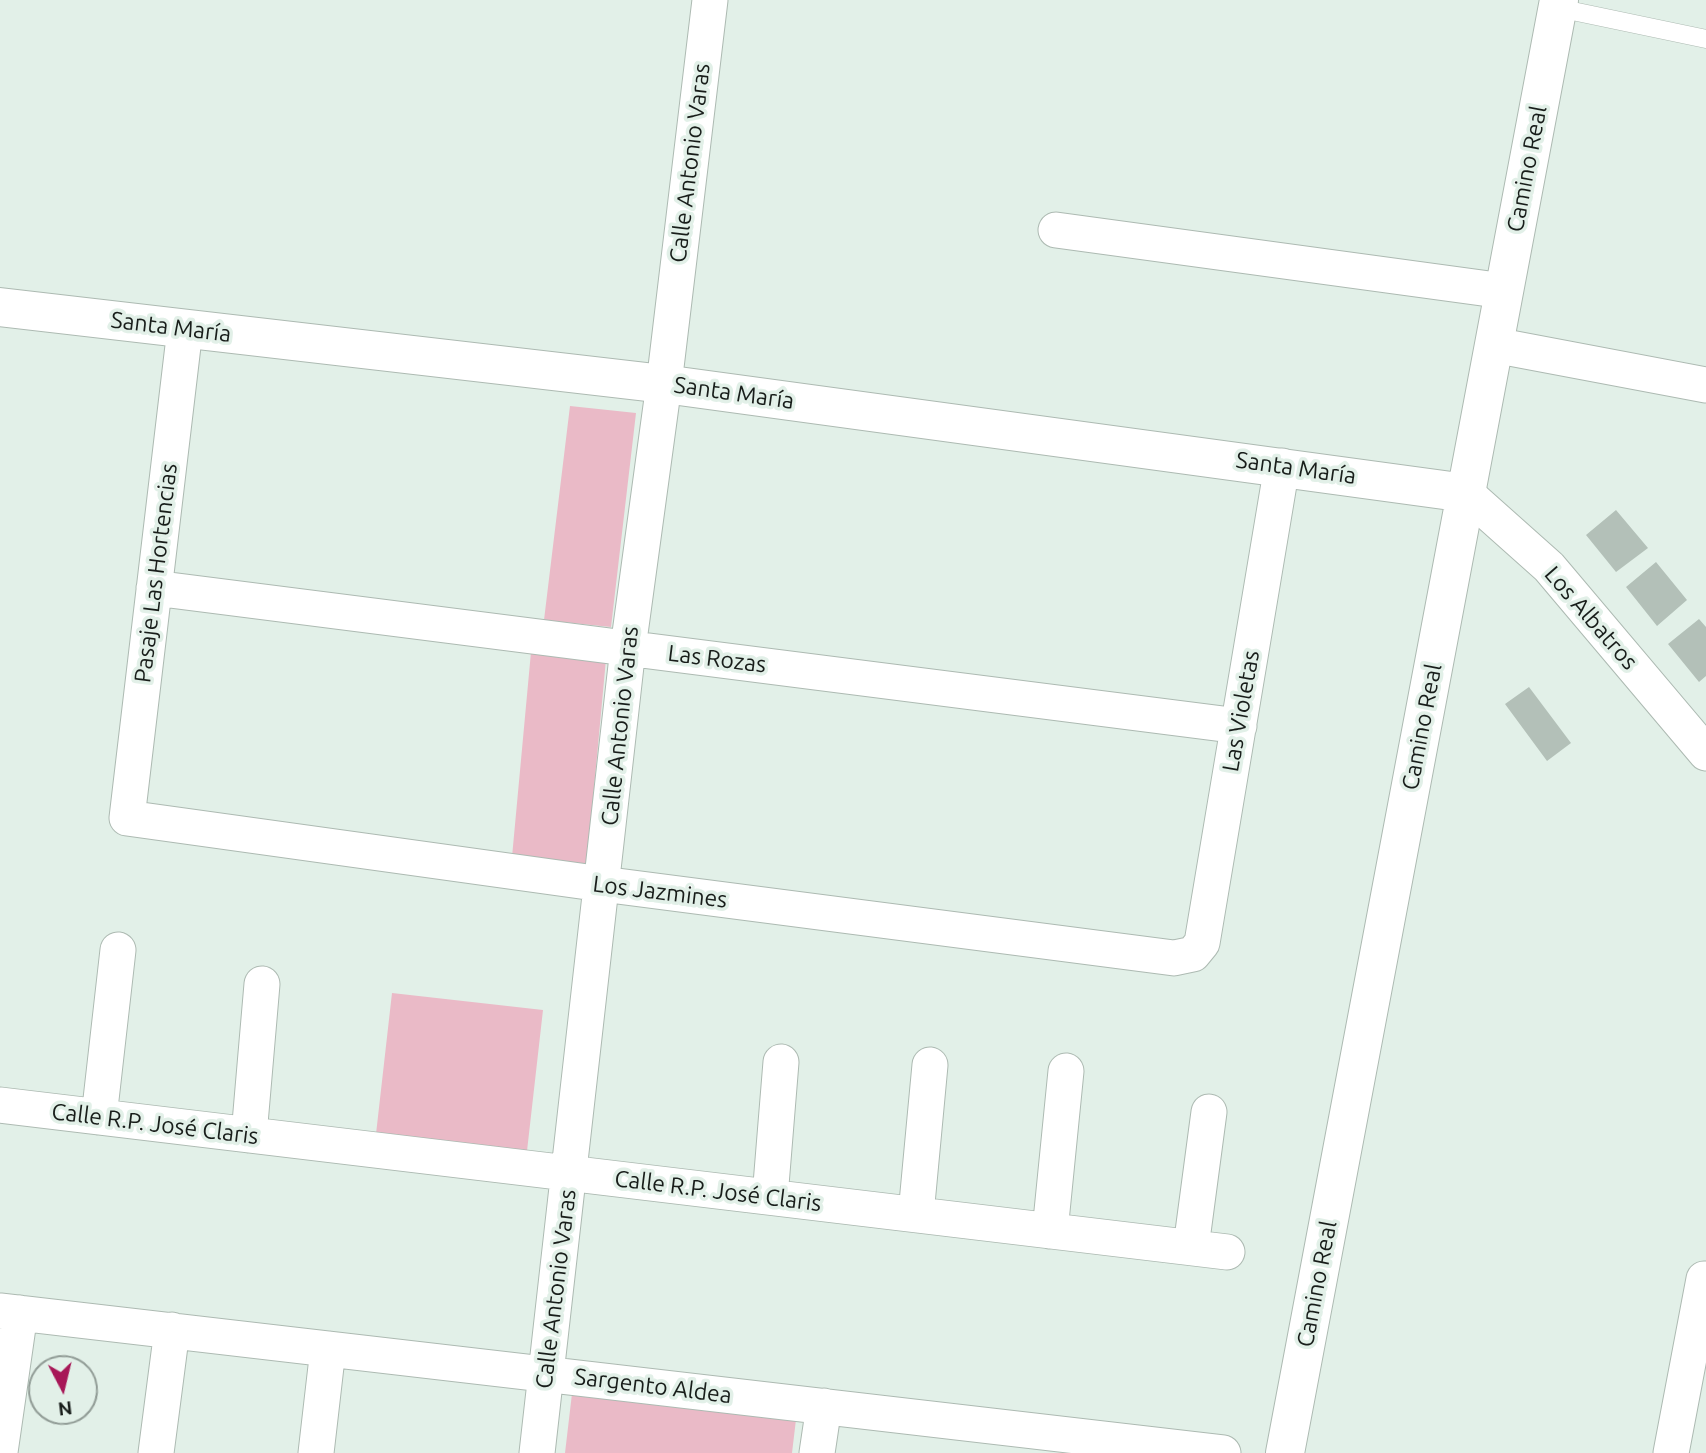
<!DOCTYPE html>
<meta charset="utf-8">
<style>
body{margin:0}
#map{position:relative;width:1706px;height:1453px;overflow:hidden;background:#e2f0e8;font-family:Ubuntu,sans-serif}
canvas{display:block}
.north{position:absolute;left:28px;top:1355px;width:70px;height:70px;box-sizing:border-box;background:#e2f0e8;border:2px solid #919c96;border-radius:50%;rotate:173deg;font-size:19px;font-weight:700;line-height:28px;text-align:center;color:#181d1a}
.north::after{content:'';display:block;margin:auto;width:24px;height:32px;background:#a71757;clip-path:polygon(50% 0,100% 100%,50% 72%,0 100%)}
</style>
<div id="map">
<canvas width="1706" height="1453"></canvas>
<div class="north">N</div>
</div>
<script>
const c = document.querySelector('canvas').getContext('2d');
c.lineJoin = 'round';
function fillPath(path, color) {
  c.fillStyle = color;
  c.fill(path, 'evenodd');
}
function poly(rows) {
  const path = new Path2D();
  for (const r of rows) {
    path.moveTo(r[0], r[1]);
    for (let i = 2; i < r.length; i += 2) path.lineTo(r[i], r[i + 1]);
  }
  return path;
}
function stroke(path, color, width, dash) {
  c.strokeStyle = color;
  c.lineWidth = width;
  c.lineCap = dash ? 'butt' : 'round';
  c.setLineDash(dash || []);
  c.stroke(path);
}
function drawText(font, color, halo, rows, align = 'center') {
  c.font = font + ' Ubuntu,sans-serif';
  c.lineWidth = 7;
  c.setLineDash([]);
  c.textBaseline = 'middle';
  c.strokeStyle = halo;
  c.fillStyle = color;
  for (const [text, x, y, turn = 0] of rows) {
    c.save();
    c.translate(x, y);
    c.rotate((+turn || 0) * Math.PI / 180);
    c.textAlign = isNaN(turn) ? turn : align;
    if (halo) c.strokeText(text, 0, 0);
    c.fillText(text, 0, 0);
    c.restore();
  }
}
const green = poly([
 [570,406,636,413,611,627,544,620],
 [531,652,606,659,587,864,512,857],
 [392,993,543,1010,527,1151,376,1134],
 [573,1385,797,1411,792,1453,565,1453]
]);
const building = poly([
 [1616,510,1648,548,1616,572,1586,535],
 [1656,562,1687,600,1657,626,1626,587],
 [1699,619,1706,627,1706,676,1699,682,1668,644],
 [1529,687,1571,743,1547,761,1505,704]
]);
const lane = poly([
 [1558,8,1706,39]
]);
const street = poly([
 [1056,230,1504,291],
 [185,329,127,818,602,884,1174,958,1193,954,1202,943,1282,466],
 [1494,345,1706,385],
 [1466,493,1549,567,1706,753],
 [154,588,1239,726],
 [0,1105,1227,1252],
 [99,1117,118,950],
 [249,1135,262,984],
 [770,1197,781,1062],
 [916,1214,930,1065],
 [1050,1231,1066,1071],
 [1191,1247,1209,1112],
 [0,1311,1223,1453],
 [0,1452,20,1313],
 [156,1453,172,1330],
 [316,1453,328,1349],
 [537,1453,628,648,664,384,710,0],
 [817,1453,824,1406],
 [1671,1453,1704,1279]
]);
const secondary = poly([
 [0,307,664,384,1466,493],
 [1285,1453,1559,0]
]);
const streetNames = [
 ["Calle Antonio Varas",690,163,-83],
 ["Camino Real",1527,169,-79],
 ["Santa María",171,327,7],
 ["Santa María",734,393,8],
 ["Santa María",1296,468,8],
 ["Pasaje Las Hortencias",156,573,-83],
 ["Los Albatros",1591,618,49],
 ["Las Rozas",717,659,7],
 ["Las Violetas",1241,711,-80],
 ["Calle Antonio Varas",620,726,-84],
 ["Camino Real",1422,727,-79],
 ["Los Jazmines",660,892,7],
 ["Calle R.P. José Claris",155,1124,7],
 ["Calle R.P. José Claris",718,1191,7],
 ["Camino Real",1317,1284,-79],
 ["Calle Antonio Varas",556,1289,-83],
 ["Sargento Aldea",653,1386,7]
];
fillPath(green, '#eabac7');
fillPath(building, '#b3c0b8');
stroke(lane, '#adbab2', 19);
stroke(street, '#adbab2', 37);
stroke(secondary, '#adbab2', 40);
stroke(lane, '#fff', 18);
stroke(street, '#fff', 35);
stroke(secondary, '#fff', 38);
drawText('23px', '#181d1a', '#e2f0e8', streetNames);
</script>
